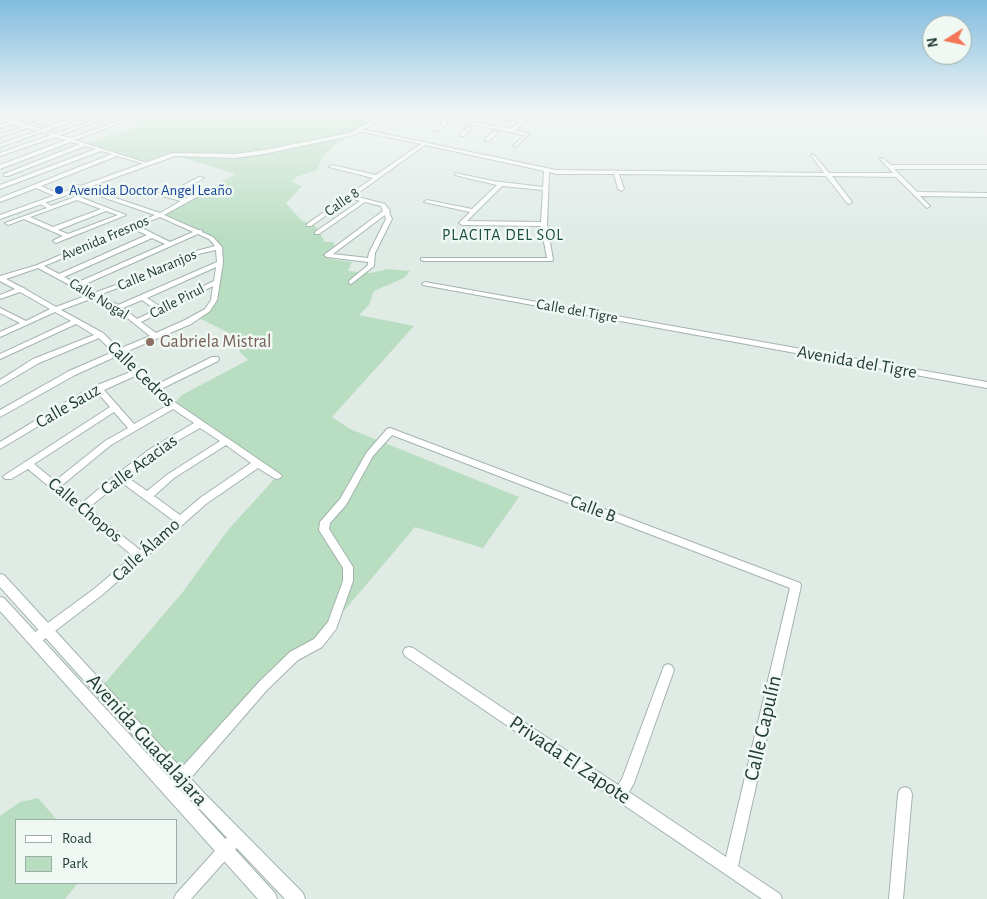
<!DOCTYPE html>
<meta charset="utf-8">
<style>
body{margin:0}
#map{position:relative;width:987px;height:899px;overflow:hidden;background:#e0ebe6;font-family:"Alegreya Sans",sans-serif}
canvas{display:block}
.legend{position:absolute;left:15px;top:819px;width:162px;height:65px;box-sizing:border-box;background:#f0f8f4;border:1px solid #9dada7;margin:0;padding:6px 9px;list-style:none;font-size:15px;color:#213c33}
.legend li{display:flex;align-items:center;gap:10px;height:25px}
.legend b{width:25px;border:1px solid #9dada7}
.north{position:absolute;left:922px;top:15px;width:50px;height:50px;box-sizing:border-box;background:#f0f8f4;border:1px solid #9dada7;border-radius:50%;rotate:260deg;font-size:14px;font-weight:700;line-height:20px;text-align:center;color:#213c33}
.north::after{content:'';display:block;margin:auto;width:18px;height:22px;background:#f37756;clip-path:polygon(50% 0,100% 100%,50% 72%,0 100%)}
</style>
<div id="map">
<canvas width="987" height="899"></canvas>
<ul class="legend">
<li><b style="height:6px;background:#fff"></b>Road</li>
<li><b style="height:14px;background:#b8ddc1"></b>Park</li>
</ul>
<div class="north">N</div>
</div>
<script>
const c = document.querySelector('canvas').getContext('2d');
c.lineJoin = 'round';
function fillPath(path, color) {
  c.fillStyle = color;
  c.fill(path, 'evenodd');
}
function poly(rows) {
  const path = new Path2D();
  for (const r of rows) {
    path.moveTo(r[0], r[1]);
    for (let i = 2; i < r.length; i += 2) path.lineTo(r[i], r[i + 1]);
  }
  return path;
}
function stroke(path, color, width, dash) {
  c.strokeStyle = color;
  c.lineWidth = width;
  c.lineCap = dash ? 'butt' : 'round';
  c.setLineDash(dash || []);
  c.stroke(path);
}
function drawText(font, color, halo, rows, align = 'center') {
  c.font = font + ' "Alegreya Sans",sans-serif';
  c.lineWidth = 5;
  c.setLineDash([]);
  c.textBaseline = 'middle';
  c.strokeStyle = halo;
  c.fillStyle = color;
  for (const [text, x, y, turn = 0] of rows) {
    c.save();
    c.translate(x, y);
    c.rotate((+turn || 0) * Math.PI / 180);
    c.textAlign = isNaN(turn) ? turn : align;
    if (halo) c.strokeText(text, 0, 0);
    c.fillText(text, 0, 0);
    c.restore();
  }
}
const green = poly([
 [106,113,384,113,335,145,322,157,317,170,296,177,292,182,302,186,286,203,302,221,314,224,325,242,333,242,335,247,327,254,329,259,352,262,348,271,371,273,388,269,410,271,404,278,374,291,369,305,359,315,414,326,332,417,350,429,519,497,483,548,415,527,332,625,294,656,183,778,100,689,182,593,228,530,277,476,173,405,182,395,248,360,240,352,235,336,197,317,212,305,220,263,214,240,160,215,236,174,173,155,146,164,88,143,144,125],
 [38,798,57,820,16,820,16,883,78,883,65,899,0,899,0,816,20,802]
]);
const minor = poly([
 [35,113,42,113,18,122,27,125,61,113,68,113,32,126,41,129,86,113,93,113,46,131,55,134,112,113,116,114,60,135,71,138,130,117,130,119,75,140,147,163,145,164,117,156,41,186,61,195,61,197,57,197,36,188,0,202,0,198,112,154,101,151,0,189,0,185,96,149,85,146,8,176,4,176,4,174,80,144,71,142,0,169,0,165,66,140,55,137,0,156,0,153,51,135,42,132,0,147,0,144,37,131,27,128,0,137,0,134,23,127,14,124,0,128,0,125,9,122,0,119,0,117,14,121,35,113],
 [407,113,417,113,430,116,439,113,446,113,418,123,420,124,418,125,396,120,398,119,413,122,425,118,407,113],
 [473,113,477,114,469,121,510,129,520,122,493,117,493,115,523,120,532,113,537,113,515,130,529,134,515,147,513,146,524,135,451,120,446,121,447,124,438,131,434,130,442,123,440,120,451,118,464,120,473,113],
 [468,127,472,128,464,136,460,136,460,134,468,127],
 [361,129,556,170,824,173,811,155,813,154,829,173,893,173,880,159,882,158,891,165,987,165,987,169,894,169,917,192,987,193,987,197,920,196,930,206,927,208,896,177,832,176,852,202,849,204,847,203,826,176,619,174,624,189,621,191,618,189,614,174,556,174,549,172,547,224,553,260,552,261,423,261,421,260,421,258,547,258,541,226,462,225,459,223,470,212,424,202,427,200,472,209,497,185,455,175,455,173,493,181,543,187,544,171,425,145,354,196,385,204,390,211,389,212,392,219,375,253,374,266,351,284,349,283,349,281,368,265,368,262,327,257,324,255,383,211,381,206,365,202,319,234,315,234,315,232,360,201,351,198,311,226,307,226,307,224,373,178,329,167,332,165,376,175,421,144,359,131,359,130,361,129],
 [502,186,543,190,541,222,467,221,502,186],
 [385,215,386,219,369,253,368,258,333,254,385,215],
 [494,131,498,132,489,141,485,141,485,139,494,131],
 [199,177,204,178,173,196,185,199,204,189,208,189,208,191,164,215,198,230,202,230,202,232,213,237,222,247,223,263,217,300,210,311,191,324,123,353,156,385,212,357,218,357,219,359,218,361,161,389,176,403,280,474,282,476,280,478,277,479,274,478,258,468,206,504,146,557,145,560,141,561,102,595,38,644,34,645,30,644,28,640,30,636,94,589,133,556,28,469,11,479,5,479,3,477,5,475,110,407,98,393,82,400,0,449,0,442,76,396,95,386,133,371,117,356,75,375,0,417,0,410,69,371,113,352,99,338,39,363,0,386,0,380,33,359,94,335,76,324,0,359,0,354,71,321,55,312,0,337,0,332,20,323,0,313,0,308,26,321,50,309,20,292,0,299,0,295,15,289,0,281,0,276,37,265,155,215,73,187,73,185,77,185,160,213,181,201,158,195,158,193,167,194,199,177],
 [160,217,193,232,170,242,138,226,160,217],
 [133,229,147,235,59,274,44,266,133,229],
 [198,234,209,239,215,246,185,254,127,281,94,293,81,286,198,234],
 [152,238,165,244,76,283,64,277,152,238],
 [216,250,217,262,118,305,99,295,131,283,189,256,216,250],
 [216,267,214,281,161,307,147,298,216,267],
 [38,268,88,295,56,307,25,289,24,288,21,287,6,279,38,268],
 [213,286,211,300,205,309,185,320,156,333,141,322,213,286],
 [93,298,116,309,150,336,119,349,103,333,61,310,93,298],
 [142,300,156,310,137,319,123,308,142,300],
 [137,375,151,388,151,391,154,392,168,405,134,424,104,390,137,375],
 [173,409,194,423,150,449,117,474,82,503,61,486,111,445,173,409],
 [114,412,128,428,105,441,55,481,34,464,114,412],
 [200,428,220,441,168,474,147,491,127,477,156,453,200,428],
 [226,445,251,463,200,498,180,515,154,496,174,478,226,445],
 [121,482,174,521,140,550,88,508,121,482],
 [77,196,126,215,56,243,53,241,54,240,63,236,24,219,8,225,5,223,47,208,39,203,39,201,43,201,51,206,77,196],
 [77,200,101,209,53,227,30,217,77,200],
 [106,211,118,215,68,234,58,230,106,211],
 [425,282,987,382,987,388,423,285,422,284,425,282],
 [390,428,800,583,801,586,738,866,780,894,782,899,762,899,405,656,403,652,405,648,409,647,413,648,618,785,622,779,664,666,668,664,672,666,674,670,634,783,629,792,726,857,790,588,392,435,373,456,346,505,330,523,329,529,353,567,353,581,336,629,322,647,298,660,267,690,176,795,171,797,166,795,164,790,166,785,259,682,290,652,314,639,328,622,343,581,343,568,319,530,320,522,340,499,367,452,387,429,390,428],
 [905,787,910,789,912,794,903,899,889,899,898,794,900,789,905,787],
 [236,831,241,833,243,838,241,843,191,899,174,899,176,894,231,833,236,831]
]);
const tertiary = poly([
 [387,113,393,113,354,135,264,154,235,158,175,156,0,219,0,215,172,153,235,154,264,150,350,133,387,113],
 [0,574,4,575,205,794,303,893,305,899,285,899,195,804,0,587,0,574],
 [0,597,4,598,275,893,277,899,258,899,0,611,0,597]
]);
const markers = [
 [59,190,5,"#1a4fb4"],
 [150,342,5,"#8d6e63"]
];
const farTransitnames = [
 ["Avenida Doctor Angel Leaño",69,190]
];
const farStreetnames = [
 ["Calle 8",342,202,-35],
 ["Avenida Fresnos",105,238,-23],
 ["Calle Naranjos",157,270,-23],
 ["Calle Nogal",99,299,31],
 ["Calle Pirul",177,301,-27],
 ["Calle del Tigre",577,311,10]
];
const farNeighbourhoodnames = [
 ["PLACITA DEL SOL",503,235]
];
const educationNames = [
 ["Gabriela Mistral",160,342]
];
const streetNames = [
 ["Avenida del Tigre",857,362,10],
 ["Calle Cedros",141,374,44],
 ["Calle Sauz",68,406,-30],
 ["Calle Acacias",139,465,-36],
 ["Calle B",593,509,21],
 ["Calle Chopos",85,510,40],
 ["Calle Álamo",146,550,-42]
];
const nearStreetnames = [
 ["Calle Capulín",763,728,-77],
 ["Avenida Guadalajara",147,740,48],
 ["Privada El Zapote",570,760,34]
];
fillPath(green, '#b8ddc1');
stroke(minor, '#a3b3ad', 2);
stroke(tertiary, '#a3b3ad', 2);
fillPath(minor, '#fff');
fillPath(tertiary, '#fff');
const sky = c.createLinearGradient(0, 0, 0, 239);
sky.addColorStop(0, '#81bcdf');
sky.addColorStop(0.47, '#f1f6f4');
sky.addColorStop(1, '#f1f6f400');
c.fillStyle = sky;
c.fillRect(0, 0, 987, 239);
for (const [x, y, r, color] of markers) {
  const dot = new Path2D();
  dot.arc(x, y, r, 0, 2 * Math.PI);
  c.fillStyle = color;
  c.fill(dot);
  stroke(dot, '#f0f8f4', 2);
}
drawText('15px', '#164399', '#f0f8f4', farTransitnames, 'left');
drawText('15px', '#213c33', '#f0f8f4', farStreetnames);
c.letterSpacing = '1px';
drawText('16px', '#1c4e40', '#f0f8f4', farNeighbourhoodnames);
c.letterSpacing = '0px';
drawText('18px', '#785e54', '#f0f8f4', educationNames, 'left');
drawText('18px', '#213c33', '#f0f8f4', streetNames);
drawText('21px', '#213c33', '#f0f8f4', nearStreetnames);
</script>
